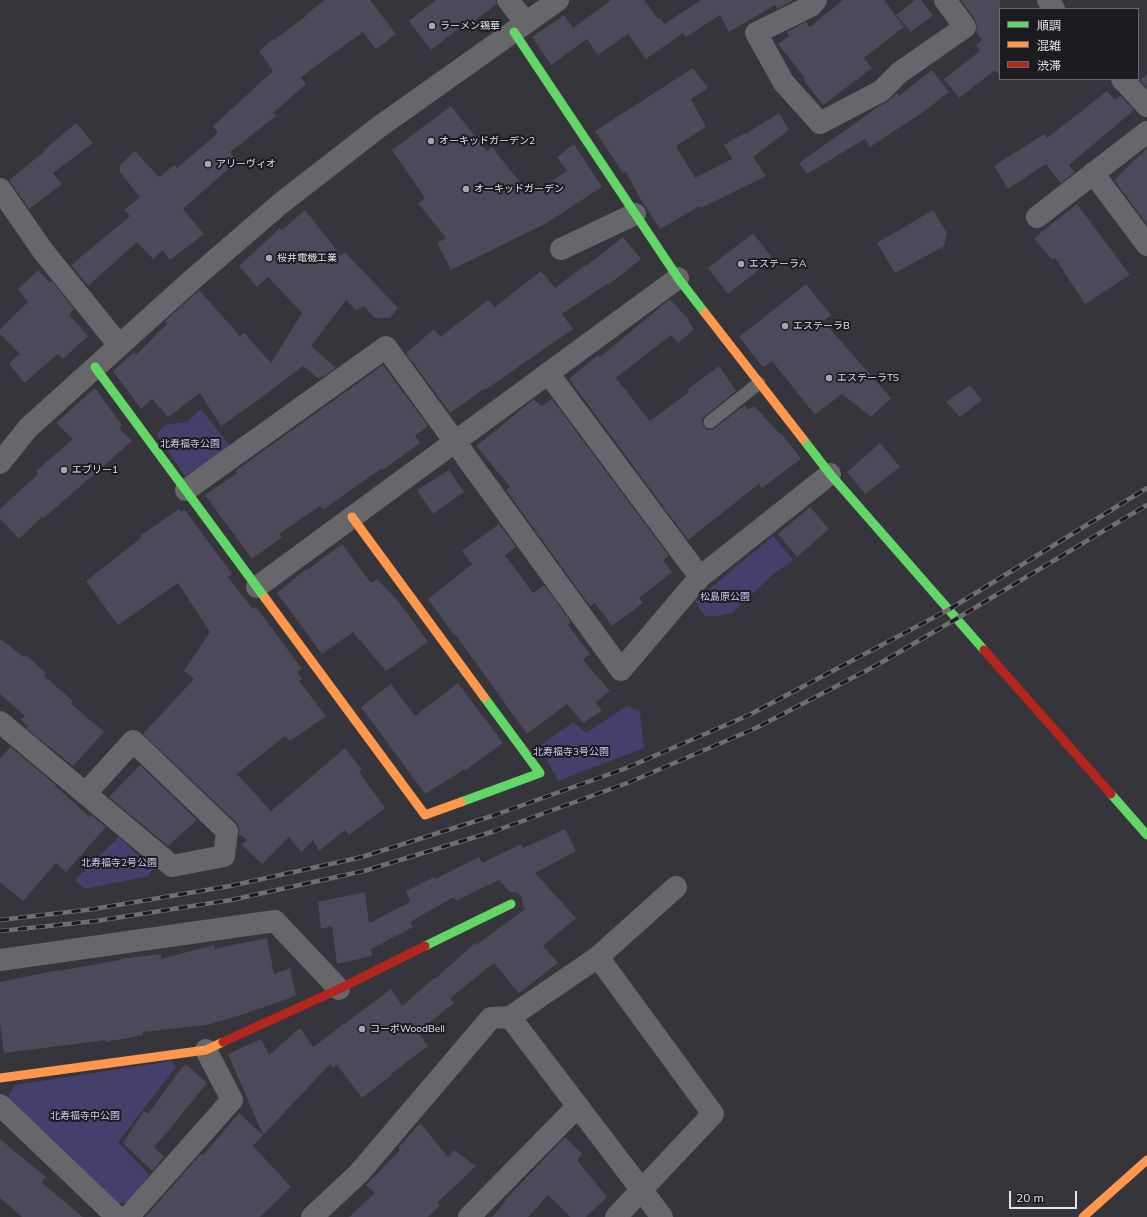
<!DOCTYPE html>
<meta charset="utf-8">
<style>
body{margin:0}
#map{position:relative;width:1147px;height:1217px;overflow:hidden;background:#35353b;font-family:Mulish,"Noto Sans JP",sans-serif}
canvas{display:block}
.legend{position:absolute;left:999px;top:8px;width:140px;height:72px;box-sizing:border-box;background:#1b1b20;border:1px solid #6b6b71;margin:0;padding:5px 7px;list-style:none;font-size:12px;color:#e3e3ea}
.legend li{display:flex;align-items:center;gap:8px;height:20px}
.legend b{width:20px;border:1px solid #6b6b71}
.scale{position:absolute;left:1009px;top:1191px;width:68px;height:18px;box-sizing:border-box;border:2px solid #e3e3ea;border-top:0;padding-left:5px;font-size:12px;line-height:14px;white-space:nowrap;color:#e3e3ea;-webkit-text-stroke:3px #1b1b20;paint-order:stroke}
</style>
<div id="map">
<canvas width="1147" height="1217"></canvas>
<ul class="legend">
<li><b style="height:5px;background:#63d668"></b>順調</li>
<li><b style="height:5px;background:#ff974d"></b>混雑</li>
<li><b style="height:5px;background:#b3261e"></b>渋滞</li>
</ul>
<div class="scale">20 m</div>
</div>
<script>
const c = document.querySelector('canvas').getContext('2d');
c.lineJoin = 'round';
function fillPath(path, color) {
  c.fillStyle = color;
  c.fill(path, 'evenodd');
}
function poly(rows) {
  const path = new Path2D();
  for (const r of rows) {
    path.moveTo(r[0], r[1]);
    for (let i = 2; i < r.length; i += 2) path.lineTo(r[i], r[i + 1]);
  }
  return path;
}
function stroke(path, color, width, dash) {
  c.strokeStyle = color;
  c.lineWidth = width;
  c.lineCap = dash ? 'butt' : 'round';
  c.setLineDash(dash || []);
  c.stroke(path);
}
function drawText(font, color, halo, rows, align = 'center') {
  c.font = font + ' Mulish,"Noto Sans JP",sans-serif';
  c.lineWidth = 4;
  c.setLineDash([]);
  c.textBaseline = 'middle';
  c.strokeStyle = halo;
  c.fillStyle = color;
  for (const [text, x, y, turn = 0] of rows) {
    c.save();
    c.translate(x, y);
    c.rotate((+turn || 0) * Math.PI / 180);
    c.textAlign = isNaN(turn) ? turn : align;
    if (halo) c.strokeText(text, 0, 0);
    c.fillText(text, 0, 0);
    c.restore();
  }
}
const green = poly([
 [201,409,230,446,185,476,156,434,166,425,187,422],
 [773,536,793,560,776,572,739,606,733,613,717,616,705,616,695,601],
 [627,706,640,712,644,748,558,781,540,746,573,722,586,733],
 [119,837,153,869,148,876,85,889,75,880],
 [172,1061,176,1067,118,1142,149,1175,131,1202,116,1204,6,1100,15,1085]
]);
const building = poly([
 [325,0,370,0,396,34,376,49,363,32,301,77,306,84,273,113,276,116,230,152,237,161,183,209,204,234,170,260,163,250,153,259,137,242,88,286,71,265,130,216,124,210,140,197,120,172,120,165,135,151,159,177,174,165,177,168,218,133,213,126,273,71,259,51,273,39,274,40,306,16,305,15],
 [436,0,496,0,497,4,460,31,458,29,431,50,409,21],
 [611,0,644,0,658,19,660,18,664,24,701,0,792,0,792,1,777,9,775,5,729,32,720,15,686,37,683,33,646,59,628,34,598,55,587,39,551,65,532,37,564,15,573,28],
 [843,0,884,0,904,27,864,58,872,68,823,105,803,79,805,78,778,44,789,36,787,32,806,22,810,27],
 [915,0,921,0,933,15,911,32,896,15],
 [961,0,1000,0,1000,77,995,70,959,98,944,79,980,51,976,45,982,40,976,32,977,26,975,20],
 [693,68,708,88,691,99,706,127,676,146,695,178,732,159,724,145,745,133,746,134,779,113,789,130,753,157,766,176,701,208,700,206,660,229,641,200,626,172,623,173,595,131],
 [932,70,949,92,922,113,870,147,865,139,807,174,799,163,878,107,887,102,897,93,899,96],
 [1147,74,1147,88,1140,80],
 [1107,91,1115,100,1120,96,1134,110,1069,165,1075,172,1061,183,1046,164,1008,189,994,166,1044,134,1047,138],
 [451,106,487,151,492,147,530,195,567,171,557,157,574,144,602,187,545,224,451,270,437,243,446,238,418,203,425,198,392,150],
 [76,123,93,143,53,173,62,184,29,209,9,180,45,151,44,150],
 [1147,148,1147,224,1114,180],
 [1077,204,1130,275,1085,304,1055,258,1052,260,1034,238],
 [305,210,341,256,345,252,398,308,390,318,374,318,364,306,356,310,346,300,311,346,336,368,319,379,303,366,257,401,221,426,200,393,168,417,152,399,141,409,113,371,134,352,136,355,167,324,165,321,199,290,240,336,244,333,271,363,302,313,268,277,257,287,239,266,280,228,282,230],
 [933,210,947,233,944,246,895,273,877,243],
 [753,233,773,259,728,294,708,268],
 [623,237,641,259,608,285,607,284,562,314,573,329,485,390,484,389,450,413,448,410,406,353,434,329,440,337,488,300,495,307,541,271,555,288,585,265,586,266],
 [38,270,50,283,52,281,74,309,69,315,88,336,63,359,58,354,24,383,9,363,20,354,0,334,0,329,28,302,18,289],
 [806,284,831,315,823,321,891,398,871,417,842,394,815,415,772,361,763,367,739,337],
 [670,299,687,318,694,330,678,343,671,335,616,378,650,421,689,392,688,389,719,366,736,391,705,416,702,419,702,423,704,427,707,430,712,430,745,405,748,410,754,406,780,434,781,433,801,459,762,488,759,484,688,540,569,379,598,355,600,357],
 [383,365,428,426,415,436,420,443,383,470,382,468,323,510,320,506,279,534,282,537,252,559,205,495,237,473,235,471],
 [970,385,982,400,960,417,946,402],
 [95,388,122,425,119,428,132,441,44,518,42,517,19,539,0,519,0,509,38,474,36,471,73,439,56,423],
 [534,399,541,406,552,399,669,556,663,560,672,572,639,598,643,603,612,626,595,603,590,606,506,490,510,487,476,446],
 [880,443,900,467,865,494,847,472],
 [449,470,464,492,433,514,417,490],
 [810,507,829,529,797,557,778,534],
 [179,509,181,512,185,510,232,574,228,577,252,608,254,607,256,610,257,608,302,669,297,672,302,679,299,681,326,716,290,741,285,736,237,774,271,811,345,748,362,770,359,772,385,808,349,835,345,830,319,851,313,840,301,852,289,837,262,864,242,845,247,840,239,834,239,827,236,822,143,734,194,679,184,671,210,632,178,583,118,625,86,581,141,538,140,536],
 [499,524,516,547,505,555,533,593,544,585,571,622,568,625,590,654,583,660,610,691,596,702,602,711,583,723,567,704,527,734,455,634,454,635,428,599,472,564,462,551],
 [342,544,371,583,377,579,398,601,428,642,386,671,353,632,322,654,277,593,306,569,307,570],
 [0,639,24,657,26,655,46,673,44,676,73,701,71,704,104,732,73,766,26,728,28,726,21,720,25,716,0,694],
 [458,683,503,743,466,770,465,769,425,794,361,707,391,684,415,716],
 [10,747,56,785,55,786,90,817,91,815,106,827,66,872,56,863,23,901,0,882,0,759],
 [140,765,197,820,168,846,109,797],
 [565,829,576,851,535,873,576,918,543,946,558,963,519,993,494,963,450,998,454,1003,418,1032,428,1046,391,1074,392,1075,362,1098,337,1065,333,1068,330,1064,253,1146,291,1187,260,1217,145,1217,201,1154,203,1155,239,1113,263,1135,228,1054,261,1039,269,1055,300,1028,313,1047,391,989,402,1006,434,978,435,979,475,943,476,945,525,909,523,907,522,898,518,893,510,892,499,880,456,901,454,897,410,922,413,927,371,949,372,956,337,964,332,926,321,929,318,902,365,892,369,923,410,902,406,891,434,877,435,879,479,857,482,863,521,844,523,848],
 [267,938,274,974,290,968,296,995,287,999,244,1014,206,1025,143,1032,143,1035,106,1042,106,1040,4,1053,0,1023,0,982,58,970,58,971,120,960,120,959,161,954,161,959,214,945,214,949],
 [187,1065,207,1083,169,1130,154,1147,164,1157,152,1171,123,1143,144,1111,148,1114,183,1066],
 [420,1123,448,1157,454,1150,476,1166,438,1202,440,1205,428,1217,349,1217,375,1193,366,1185,400,1150,398,1148],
 [565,1137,582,1154,577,1160,607,1197,586,1217,570,1217,548,1195,528,1217,492,1217,506,1201,505,1200],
 [0,1139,46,1177,41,1182,83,1217,22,1217,0,1198]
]);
const lane = poly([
 [710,422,759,383]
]);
const street = poly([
 [508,0,526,23],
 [816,0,811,6,756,33,784,83,820,123,881,91,899,73,965,27,945,0],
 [1048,0,1054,9],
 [1122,79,1147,106],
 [1093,173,1147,245],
 [0,189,43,251,119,345],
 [1037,217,1147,132],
 [561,249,635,214],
 [548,373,700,577],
 [0,463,28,428,193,279,280,204,379,127,558,0],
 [186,490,386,347,621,670,700,577,830,474],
 [257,587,678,278],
 [0,722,172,866,224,856,227,831,133,741,86,793],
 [598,957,713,1114,616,1217],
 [0,960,275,921,339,989],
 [510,1017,662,1217],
 [0,1105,117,1217],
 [128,1217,232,1100,206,1050],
 [312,1217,359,1173,491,1018,510,1017,598,957,676,887],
 [469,1217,578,1106]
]);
const fast = poly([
 [514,32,678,278,705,313],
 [95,367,265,598],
 [803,439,830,474,984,650],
 [1111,794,1147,835],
 [461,802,540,773,484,697],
 [425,946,511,904]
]);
const slow = poly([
 [705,313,803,439],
 [352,517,484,697],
 [265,598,425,815,461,802],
 [0,1078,206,1050,223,1042],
 [1083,1217,1147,1160]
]);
const jam = poly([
 [984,650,1111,794],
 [223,1042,339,989,425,946]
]);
const rail = poly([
 [0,920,94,909,230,886,362,857,492,816,624,769,749,715,948,610,1147,488],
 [0,931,96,921,231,900,364,871,495,831,630,782,756,728,877,665,956,619,1147,505]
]);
const markers = [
 [432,26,4,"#a6a6ad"],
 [431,141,4,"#a6a6ad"],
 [208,164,4,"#a6a6ad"],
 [466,189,4,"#a6a6ad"],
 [269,258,4,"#a6a6ad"],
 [741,264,4,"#a6a6ad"],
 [785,326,4,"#a6a6ad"],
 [829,378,4,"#a6a6ad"],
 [64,470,4,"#a6a6ad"],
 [362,1029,4,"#a6a6ad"]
];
const poiNames = [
 ["ラーメン鶏華",440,26],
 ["オーキッドガーデン2",439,141],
 ["アリーヴィオ",216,164],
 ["オーキッドガーデン",474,189],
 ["桜井電機工業",277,258],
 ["エステーラA",749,264],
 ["エステーラB",793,326],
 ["エステーラTS",837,378],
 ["エブリー1",72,470],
 ["コーポWoodBell",370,1029]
];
const parkNames = [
 ["北寿福寺公園",190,444],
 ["松島原公園",725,597],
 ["北寿福寺3号公園",571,752],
 ["北寿福寺2号公園",119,863],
 ["北寿福寺中公園",85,1116]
];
fillPath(green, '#44406b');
fillPath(building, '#4b495a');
stroke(lane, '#66666b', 13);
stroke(street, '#66666b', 22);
stroke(fast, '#63d668', 9);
stroke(slow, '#ff974d', 9);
stroke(jam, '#b3261e', 9);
stroke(rail, '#6f6f72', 4.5);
stroke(rail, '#1b1b20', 3, [9]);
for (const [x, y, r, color] of markers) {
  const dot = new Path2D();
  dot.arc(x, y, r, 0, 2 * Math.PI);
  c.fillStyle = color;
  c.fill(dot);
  stroke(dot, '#1b1b20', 1.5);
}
drawText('10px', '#e3e3ea', '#1b1b20', poiNames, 'left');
drawText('10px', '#cbc9f4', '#1b1b20', parkNames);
</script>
